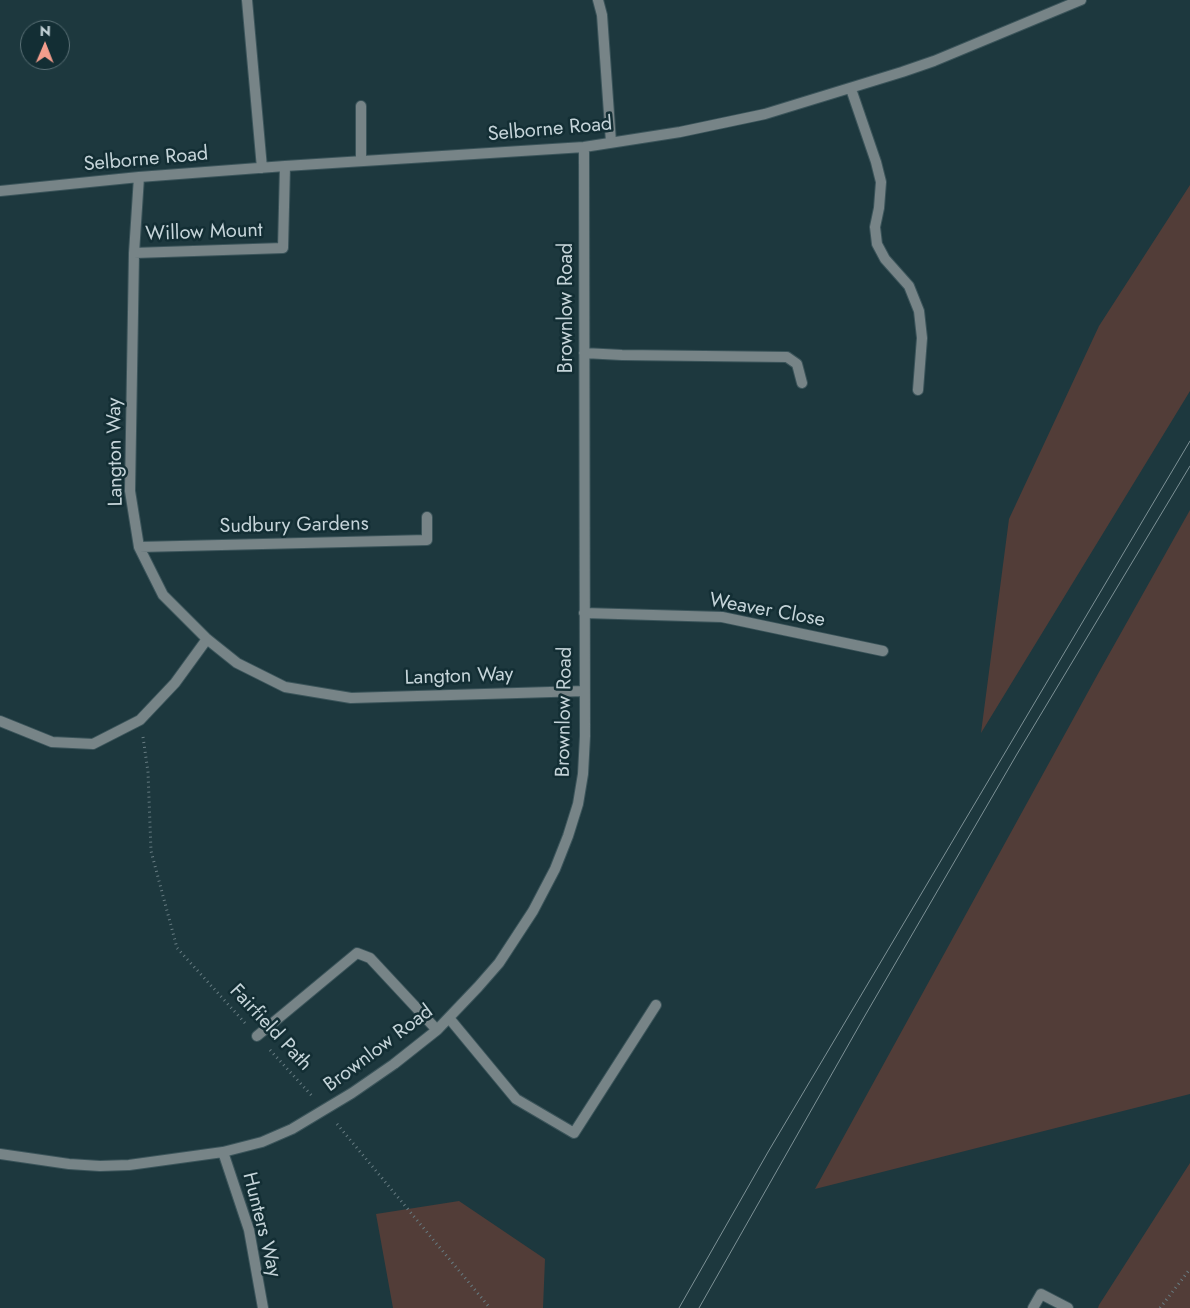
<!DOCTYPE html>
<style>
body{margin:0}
#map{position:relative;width:1190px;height:1308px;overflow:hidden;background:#1d383e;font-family:Jost,sans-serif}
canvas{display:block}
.north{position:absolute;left:20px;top:20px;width:50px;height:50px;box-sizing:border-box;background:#132e34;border:1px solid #5a7076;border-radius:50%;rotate:1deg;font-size:14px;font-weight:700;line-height:20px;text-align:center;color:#c5d4d9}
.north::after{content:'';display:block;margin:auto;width:18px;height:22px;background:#f49d8c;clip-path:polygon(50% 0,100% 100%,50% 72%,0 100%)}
</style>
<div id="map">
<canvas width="1190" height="1308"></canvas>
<div class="north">N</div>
</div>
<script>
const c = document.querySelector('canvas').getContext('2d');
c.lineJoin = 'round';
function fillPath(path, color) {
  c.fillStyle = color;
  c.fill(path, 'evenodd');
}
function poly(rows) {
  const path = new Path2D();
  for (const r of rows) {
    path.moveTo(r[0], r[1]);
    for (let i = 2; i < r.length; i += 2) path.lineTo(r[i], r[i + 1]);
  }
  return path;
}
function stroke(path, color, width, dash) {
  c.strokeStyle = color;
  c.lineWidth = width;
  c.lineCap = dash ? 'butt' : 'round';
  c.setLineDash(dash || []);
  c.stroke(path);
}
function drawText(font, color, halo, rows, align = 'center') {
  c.font = font + ' Jost,sans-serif';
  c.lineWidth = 5;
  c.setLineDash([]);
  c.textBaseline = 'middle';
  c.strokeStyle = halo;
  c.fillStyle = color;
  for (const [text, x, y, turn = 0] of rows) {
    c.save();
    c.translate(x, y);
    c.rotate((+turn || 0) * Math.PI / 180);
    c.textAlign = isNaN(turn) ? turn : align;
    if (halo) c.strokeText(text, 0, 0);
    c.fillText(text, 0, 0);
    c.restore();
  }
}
const green = poly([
 [1190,185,1190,391,981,733,1009,519,1099,326],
 [1190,510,1190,1094,815,1189,1099,672],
 [1190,1163,1190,1308,1098,1308,1099,1305],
 [459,1201,545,1259,543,1308,393,1308,376,1214]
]);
const path = poly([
 [143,737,148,772,151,851,177,948,245,1023],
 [270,1050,313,1097],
 [337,1124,490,1308],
 [1160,1308,1190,1269]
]);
const lane = poly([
 [598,0,602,15,611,142],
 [361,161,361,106]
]);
const street = poly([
 [247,0,262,168],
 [851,89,876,162,881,182,879,208,875,227,877,244,885,259,909,286,919,311,922,338,918,390],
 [139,177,134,253,130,491,139,547,163,595,207,639,237,663,285,687,351,698,584,691],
 [0,191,139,177,285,166,584,147,680,132,765,114,902,72,934,61,1081,0],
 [134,253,283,248,285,166],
 [584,353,622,355,787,357,797,364,802,383],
 [139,547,427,540,427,517],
 [584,613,722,617,883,651],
 [0,721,52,742,93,744,140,720,175,683,207,639],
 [449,1018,516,1099,574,1133,656,1005],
 [257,1036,357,953,370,958,437,1030],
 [223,1152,249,1230,263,1308],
 [0,1154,69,1164,100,1166,129,1165,223,1152,262,1142,292,1129,352,1093,394,1064,437,1030,478,987,499,963,533,911,555,869,568,836,578,804,583,774,585,736,584,147],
 [1033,1308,1041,1294,1068,1308]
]);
const tram = poly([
 [679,1308,768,1152,1190,441],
 [699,1308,863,1019,1017,754,1190,466]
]);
const streetNames = [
 ["Selborne Road",550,130,-5],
 ["Selborne Road",146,160,-5],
 ["Willow Mount",204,233,-2],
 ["Brownlow Road",567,308,-90],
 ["Langton Way",116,452,-91],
 ["Sudbury Gardens",294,526,-1],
 ["Weaver Close",767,611,10],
 ["Langton Way",459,677,-2],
 ["Brownlow Road",565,712,-89],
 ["Fairfield Path",270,1028,47],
 ["Brownlow Road",379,1049,-37],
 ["Hunters Way",261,1225,76]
];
fillPath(green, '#523d38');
stroke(lane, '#3b545a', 12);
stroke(street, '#3b545a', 12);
stroke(path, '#677c82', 3, [1, 4]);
stroke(lane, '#778487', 10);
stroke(street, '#778487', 10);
stroke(tram, '#7d9196', 1);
drawText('20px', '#c5d4d9', '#132e34', streetNames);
</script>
